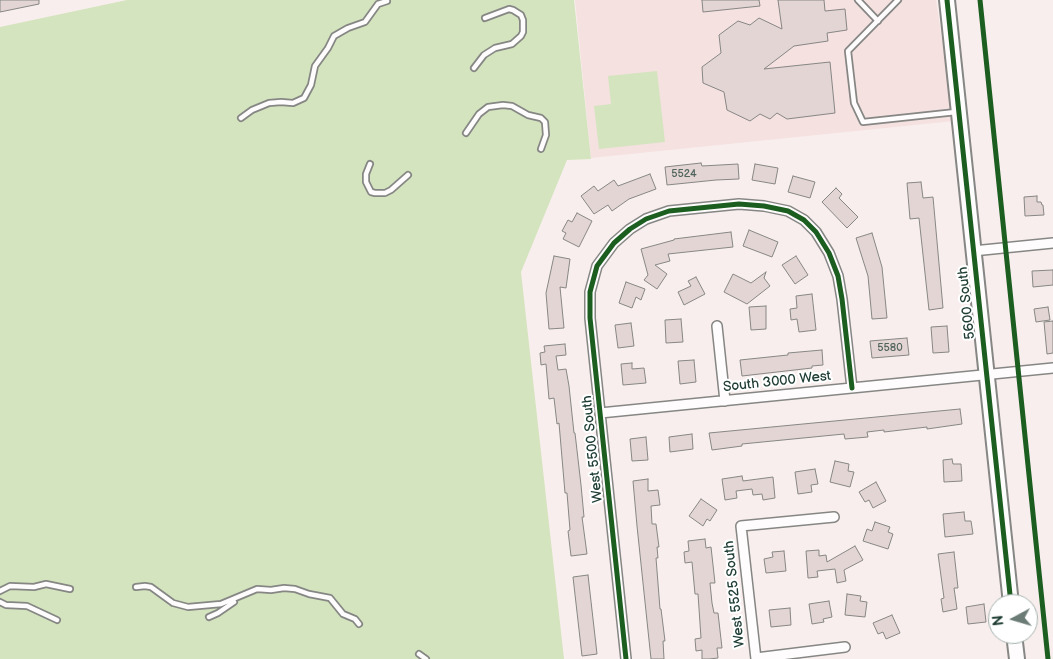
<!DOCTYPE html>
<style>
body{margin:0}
#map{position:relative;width:1053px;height:659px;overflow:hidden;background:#f8eeed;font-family:"Balsamiq Sans",sans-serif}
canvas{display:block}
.north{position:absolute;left:988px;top:594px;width:50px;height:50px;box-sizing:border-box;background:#fff;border:1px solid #a5b1ae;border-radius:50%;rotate:264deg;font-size:14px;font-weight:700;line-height:20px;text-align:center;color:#1f3d34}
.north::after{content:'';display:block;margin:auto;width:18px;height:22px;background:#6b7b75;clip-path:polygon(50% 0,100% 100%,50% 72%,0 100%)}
</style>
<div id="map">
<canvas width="1053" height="659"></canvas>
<div class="north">N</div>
</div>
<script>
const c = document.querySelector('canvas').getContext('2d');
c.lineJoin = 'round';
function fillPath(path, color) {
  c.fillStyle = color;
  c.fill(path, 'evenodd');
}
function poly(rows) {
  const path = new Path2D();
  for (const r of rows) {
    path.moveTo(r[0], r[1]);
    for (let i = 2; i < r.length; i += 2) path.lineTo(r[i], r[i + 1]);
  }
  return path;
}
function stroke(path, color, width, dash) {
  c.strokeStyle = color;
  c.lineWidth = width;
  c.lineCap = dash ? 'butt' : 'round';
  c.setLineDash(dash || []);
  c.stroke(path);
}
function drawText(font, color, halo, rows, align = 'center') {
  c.font = font + ' "Balsamiq Sans",sans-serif';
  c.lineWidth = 4;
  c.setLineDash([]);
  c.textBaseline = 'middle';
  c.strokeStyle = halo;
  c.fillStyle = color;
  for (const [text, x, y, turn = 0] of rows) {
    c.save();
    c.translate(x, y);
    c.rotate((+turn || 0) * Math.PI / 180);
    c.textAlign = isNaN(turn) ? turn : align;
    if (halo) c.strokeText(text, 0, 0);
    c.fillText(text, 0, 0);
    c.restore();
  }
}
const built = poly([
 [575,0,936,0,954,121,591,158]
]);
const green = poly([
 [127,0,574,0,591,159,567,160,521,272,564,659,0,659,0,27],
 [657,71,665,142,599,149,594,106,611,104,608,76]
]);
const building = poly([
 [0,0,39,0,39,4,0,12,0,0],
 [702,0,759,0,760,6,703,12,702,0],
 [778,0,824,0,825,11,845,9,847,30,827,33,828,41,794,46,764,69,830,62,835,113,787,119,777,113,770,119,760,114,750,121,727,110,724,92,703,83,702,67,721,53,719,35,738,21,750,25,759,18,782,29,778,0],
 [701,163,702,166,738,164,739,179,716,180,667,185,665,167,701,163],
 [755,164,778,168,775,184,752,180,755,164],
 [650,174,656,189,629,199,612,211,608,205,594,214,581,196,594,186,598,191,614,180,618,186,650,174],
 [793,176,815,182,810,198,788,192,793,176],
 [921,182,923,198,933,197,943,308,929,310,919,218,910,219,907,183,921,182],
 [836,188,842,194,839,198,858,217,847,228,822,202,836,188],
 [1037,196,1037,202,1041,202,1042,205,1043,205,1044,215,1025,216,1024,197,1037,196],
 [577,213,592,221,579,247,563,239,566,233,562,231,568,220,572,222,577,213],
 [749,230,778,242,772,257,743,246,749,230],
 [731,232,733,247,668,254,670,261,655,265,667,274,657,289,644,280,648,275,641,249,674,240,674,239,731,232],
 [872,233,882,267,887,318,872,319,868,276,856,238,872,233],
 [554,256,570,259,566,288,560,287,564,328,549,329,546,293,554,256],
 [796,256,808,275,795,284,782,265,796,256],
 [1053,270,1053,285,1033,287,1032,271,1053,270],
 [766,272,764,278,770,286,747,304,724,292,733,274,751,283,766,272],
 [696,277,705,294,684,305,678,292,691,286,688,281,696,277],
 [626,282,645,289,641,300,636,297,632,308,619,303,626,282],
 [812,294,816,330,799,332,797,319,791,320,790,309,797,308,796,296,812,294],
 [766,306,766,329,751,330,749,307,766,306],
 [1048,307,1050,320,1036,322,1034,309,1048,307],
 [681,319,683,342,666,343,665,320,681,319],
 [1053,321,1053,353,1047,354,1044,322,1053,321],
 [631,323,634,346,618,348,615,325,631,323],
 [947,326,949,352,933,353,931,327,947,326],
 [907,338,909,355,872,358,870,341,907,338],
 [565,344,566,355,556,356,558,370,566,369,569,386,574,433,575,433,581,485,584,517,582,517,587,554,571,556,568,531,570,530,567,493,565,493,559,423,557,424,554,398,549,399,546,364,541,365,540,353,545,352,544,346,565,344],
 [822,350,823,365,812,366,812,368,742,376,740,360,788,355,788,353,822,350],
 [694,360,696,382,680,384,678,361,694,360],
 [632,363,632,369,644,368,646,383,623,385,621,364,632,363],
 [960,409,962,424,927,429,927,427,884,432,884,430,867,432,868,437,845,439,844,434,742,444,742,446,712,450,709,433,960,409],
 [692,434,693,449,670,452,669,437,692,434],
 [646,437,648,460,632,461,630,439,646,437],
 [952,459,953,464,961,464,962,481,944,482,943,460,952,459],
 [835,461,849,464,848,471,854,472,850,487,830,482,835,461],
 [815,469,818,484,811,485,812,492,798,494,795,472,815,469],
 [742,476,743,481,773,477,775,498,763,500,762,494,753,495,752,489,736,491,737,498,725,500,722,479,742,476],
 [648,479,648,491,658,490,660,505,651,506,652,524,656,524,659,547,657,547,658,558,656,558,660,609,661,609,665,641,663,641,664,659,651,659,637,526,633,481,648,479],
 [876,482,886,501,873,508,869,500,865,502,859,492,876,482],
 [701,499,717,510,710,521,707,519,703,526,689,516,701,499],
 [964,512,965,521,971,521,973,534,945,537,943,514,964,512],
 [875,522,890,527,888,532,893,534,888,549,863,541,867,529,872,531,875,522],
 [705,539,706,548,711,547,715,583,710,583,712,603,714,613,718,613,722,648,717,648,718,658,709,659,702,659,702,650,696,651,695,639,701,638,698,594,695,594,692,562,685,563,684,552,689,551,688,541,705,539],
 [855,546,863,560,844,570,846,581,837,583,835,569,817,571,818,577,808,578,806,551,819,550,819,556,826,555,827,562,855,546],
 [784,551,786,571,766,573,764,559,773,557,772,552,784,551],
 [954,552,958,588,954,588,957,609,943,612,941,599,944,598,938,554,954,552],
 [588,575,597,654,582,656,573,577,588,575],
 [847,594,861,596,860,601,867,602,865,617,845,615,847,594],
 [829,601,832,617,823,619,824,622,812,624,809,604,829,601],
 [984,604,986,622,968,624,966,607,984,604],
 [790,608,791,625,771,627,769,610,790,608],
 [892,615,900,633,886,639,883,632,878,634,873,623,892,615]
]);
const lane = poly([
 [858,0,878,21],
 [898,0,848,51,854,103,863,122,956,112],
 [474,68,484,55,495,48,512,44,521,36,523,32,523,20,521,15,513,10,509,9,485,18],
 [241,118,252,110,269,103,281,102,293,103,304,98,311,85,315,66,328,48,334,36,348,28,365,22,378,4,387,1],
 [466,133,479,114,488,107,503,105,512,106,528,115,541,118,545,122,546,135,541,149],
 [370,164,366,174,366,182,371,192,375,193,385,193,391,190,408,175],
 [136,587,145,586,151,587,173,603,188,607,221,604,257,589,271,590,284,588,295,589,309,594,330,598,343,614,355,619,359,624],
 [0,591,10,586,34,587,46,584,70,589],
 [0,602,6,605,27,606,57,620],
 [209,617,218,613,234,602],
 [419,654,426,659]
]);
const street = poly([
 [973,251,1053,243],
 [717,326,725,401],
 [600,413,1053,368],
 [756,658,845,647],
 [626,659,590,318,590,292,597,266,614,243,630,229,646,219,669,211,739,204,764,206,788,211,804,220,816,232,829,253,838,276,842,299,852,388],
 [756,659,741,526,834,517]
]);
const primary = poly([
 [947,0,1011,604],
 [1014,634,1017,659]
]);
const cycleway = poly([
 [947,0,1011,604],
 [980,0,1048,659],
 [626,659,590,318,590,292,597,266,614,243,630,229,646,219,669,211,739,204,764,206,788,211,804,220,816,232,829,253,838,276,842,299,852,388]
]);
const numberNames = [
 ["5524",684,174],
 ["5580",890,348]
];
const streetNames = [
 ["5600 South",967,303,-96],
 ["South 3000 West",777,382,-6],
 ["West 5500 South",593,449,-96],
 ["West 5525 South",735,594,-96]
];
fillPath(built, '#f5e1e0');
fillPath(green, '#d4e4be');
fillPath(building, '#e3d5d3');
stroke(building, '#868785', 1);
stroke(lane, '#868785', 8);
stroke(street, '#868785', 12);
stroke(primary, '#868785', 18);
stroke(lane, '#fefcfc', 4.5);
stroke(street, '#fefcfc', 9);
stroke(primary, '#fefcfc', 14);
stroke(cycleway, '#1b5e20', 5);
drawText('11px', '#52645e', null, numberNames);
drawText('14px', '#1f3d34', '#fff', streetNames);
</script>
